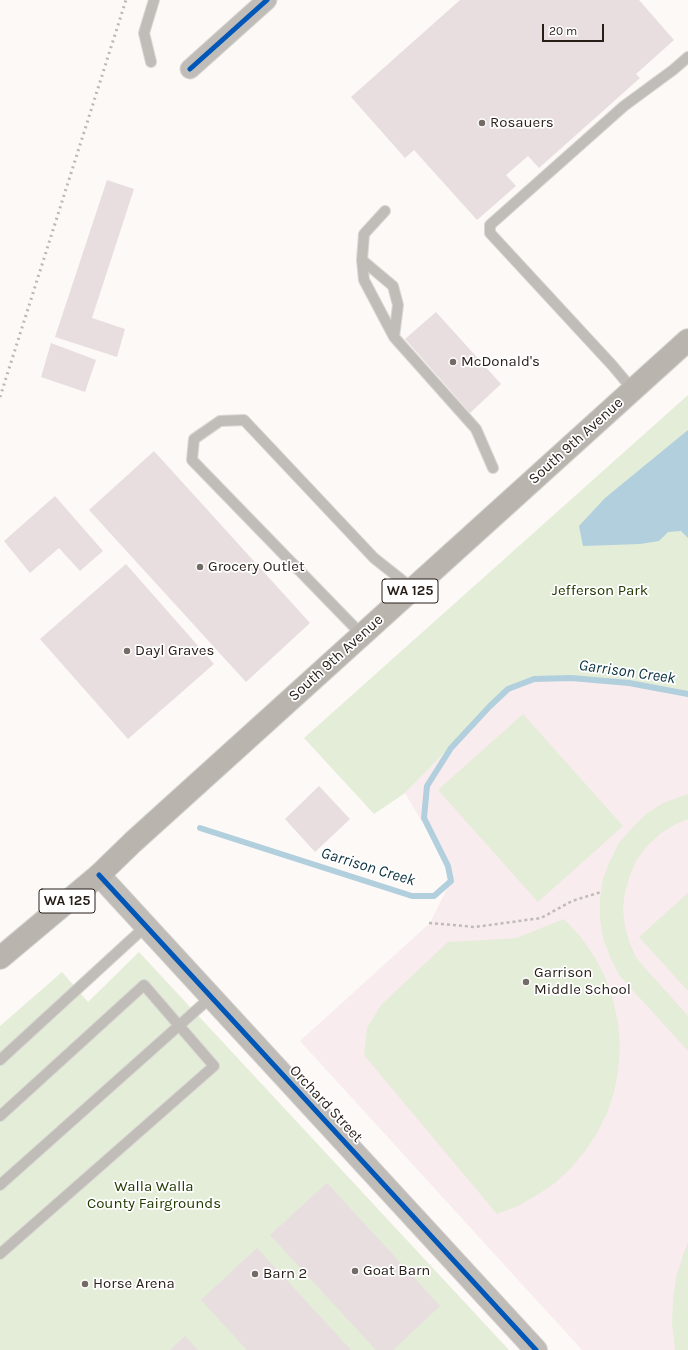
<!DOCTYPE html>
<style>
body{margin:0}
#map{position:relative;width:688px;height:1350px;overflow:hidden;background:#fcf9f6;font-family:Karla,sans-serif}
canvas{display:block}
.scale{position:absolute;left:542px;top:24px;width:62px;height:18px;box-sizing:border-box;border:2px solid #281e18;border-top:0;padding-left:5px;font-size:12px;line-height:14px;white-space:nowrap;color:#281e18;-webkit-text-stroke:3px #fff;paint-order:stroke}
</style>
<div id="map">
<canvas width="688" height="1350"></canvas>
<div class="scale">20 m</div>
</div>
<script>
const c = document.querySelector('canvas').getContext('2d');
c.lineJoin = 'round';
function fillPath(path, color) {
  c.fillStyle = color;
  c.fill(path, 'evenodd');
}
function poly(rows) {
  const path = new Path2D();
  for (const r of rows) {
    path.moveTo(r[0], r[1]);
    for (let i = 2; i < r.length; i += 2) path.lineTo(r[i], r[i + 1]);
  }
  return path;
}
function stroke(path, color, width, dash) {
  c.strokeStyle = color;
  c.lineWidth = width;
  c.lineCap = dash ? 'butt' : 'round';
  c.setLineDash(dash || []);
  c.stroke(path);
}
function drawText(font, color, halo, rows, align = 'center') {
  c.font = font + ' Karla,sans-serif';
  c.lineWidth = 3.5;
  c.setLineDash([]);
  c.textBaseline = 'middle';
  c.strokeStyle = halo;
  c.fillStyle = color;
  for (const [text, x, y, turn = 0] of rows) {
    c.save();
    c.translate(x, y);
    c.rotate((+turn || 0) * Math.PI / 180);
    c.textAlign = isNaN(turn) ? turn : align;
    if (halo) c.strokeText(text, 0, 0);
    c.fillText(text, 0, 0);
    c.restore();
  }
}
const education = poly([
 [571,678,629,683,688,694,688,1350,582,1350,300,1041,430,923,451,881,448,866,405,793,490,706,508,689,534,679]
]);
const green = poly([
 [688,395,688,694,629,683,571,678,534,679,508,689,490,706,405,793,374,814,304,738],
 [523,714,623,826,538,902,438,790],
 [688,794,688,819,676,824,661,833,648,845,637,859,630,875,625,892,623,909,625,927,630,944,637,959,688,1016,688,1051,619,975,610,957,603,938,600,919,600,899,603,879,610,861,619,843,632,828,646,814,663,803],
 [688,893,688,991,639,937],
 [564,919,580,936,594,956,605,977,613,1000,618,1023,620,1047,618,1071,614,1092,607,1113,597,1133,585,1151,571,1168,555,1183,537,1195,518,1206,497,1214,364,1055,367,1028,381,1005,448,942,516,938],
 [139,952,509,1350,0,1350,0,1026,62,972,88,1002],
 [688,1243,688,1350,675,1350,672,1323,673,1300,676,1277,683,1255]
]);
const water = poly([
 [688,430,688,538,681,531,668,532,659,541,640,544,583,546,579,526,605,498]
]);
const stream = poly([
 [200,828,412,896,434,896,451,881,448,866,424,818,427,786,451,748,490,706,508,689,534,679,571,678,629,683,688,694]
]);
const building = poly([
 [460,0,639,0,674,40,636,74,640,78,539,168,528,156,506,175,516,186,477,220,414,150,405,158,351,97],
 [107,180,134,189,92,318,125,329,117,357,55,337],
 [436,312,501,384,470,413,405,339],
 [51,343,96,360,85,392,41,377],
 [154,451,310,623,246,682,89,510],
 [55,496,103,551,80,571,59,548,30,573,4,541],
 [126,564,214,664,128,739,40,639],
 [319,786,350,819,315,852,285,819],
 [327,1183,440,1306,393,1350,376,1350,270,1235],
 [257,1248,351,1350,247,1350,201,1300],
 [185,1336,198,1350,170,1350]
]);
const path = poly([
 [429,923,475,927,541,918,572,901,601,892]
]);
const service = poly([
 [151,62,144,33,154,0],
 [385,211,364,234,362,260,393,286,398,305,394,337,476,429,493,468],
 [362,260,364,280,394,337],
 [633,390,612,365,490,233,490,225,624,106,673,70,688,57],
 [362,635,192,460,194,439,220,421,244,420,374,558,413,589],
 [0,1060,146,926],
 [0,1116,144,985,214,1066,0,1254],
 [0,1185,211,997]
]);
const minor = poly([
 [190,69,267,0]
]);
const tertiary = poly([
 [99,875,536,1350]
]);
const primary = poly([
 [0,958,99,875,133,842,688,340]
]);
const rail = poly([
 [0,397,126,0]
]);
const cycleway = poly([
 [190,69,267,0],
 [99,875,536,1350]
]);
const markers = [
 [482,123,4,"#726b66"],
 [453,362,4,"#726b66"],
 [200,567,4,"#726b66"],
 [127,651,4,"#726b66"],
 [526,982,4,"#726b66"],
 [355,1271,4,"#726b66"],
 [255,1274,4,"#726b66"],
 [85,1284,4,"#726b66"]
];
const shields = [
 [410,591,56],
 [67,901,56]
];
const shieldNames = [
 ["WA 125",410,591],
 ["WA 125",67,901]
];
const poiNames = [
 ["Rosauers",490,123],
 ["McDonald's",461,362],
 ["Grocery Outlet",208,567],
 ["Dayl Graves",135,651],
 ["Garrison",534,973],
 ["Middle School",534,990],
 ["Goat Barn",363,1271],
 ["Barn 2",263,1274],
 ["Horse Arena",93,1284]
];
const streetNames = [
 ["South 9th Avenue",576,441,-42],
 ["South 9th Avenue",336,658,-42],
 ["Orchard Street",326,1104,47]
];
const parkNames = [
 ["Jefferson Park",600,591],
 ["Walla Walla",154,1187],
 ["County Fairgrounds",154,1204]
];
const waterNames = [
 ["Garrison Creek",627,672,8],
 ["Garrison Creek",368,867,17]
];
fillPath(education, '#f9ecee');
fillPath(green, '#e4edd8');
fillPath(water, '#b2cfdd');
stroke(stream, '#b2cfdd', 6);
fillPath(building, '#e8dee0');
stroke(service, '#d9d6d3', 12);
stroke(minor, '#d9d6d3', 21);
stroke(tertiary, '#d9d6d3', 24);
stroke(primary, '#d9d6d3', 24);
stroke(path, '#bfbbb8', 2.5, [3, 3]);
stroke(service, '#c0bdb9', 10);
stroke(minor, '#c0bdb9', 19);
stroke(tertiary, '#c0bdb9', 22);
stroke(primary, '#bab4af', 22);
stroke(rail, '#bbb8b5', 3, [2, 4]);
stroke(cycleway, '#0057b8', 5);
for (const [x, y, r, color] of markers) {
  const dot = new Path2D();
  dot.arc(x, y, r, 0, 2 * Math.PI);
  c.fillStyle = color;
  c.fill(dot);
  stroke(dot, '#fff', 1.5);
}
for (const [x, y, w] of shields) {
  const box = new Path2D();
  box.roundRect(x - w / 2, y - 12, w, 24, 3);
  c.fillStyle = '#fff';
  c.fill(box);
  stroke(box, '#281e18', 1);
}
drawText('bold 14px', '#281e18', null, shieldNames);
drawText('15px', '#281e18', '#fff', poiNames, 'left');
drawText('15px', '#281e18', '#fff', streetNames);
drawText('15px', '#213900', '#fff', parkNames);
drawText('italic 16px', '#093140', '#fff', waterNames);
</script>
